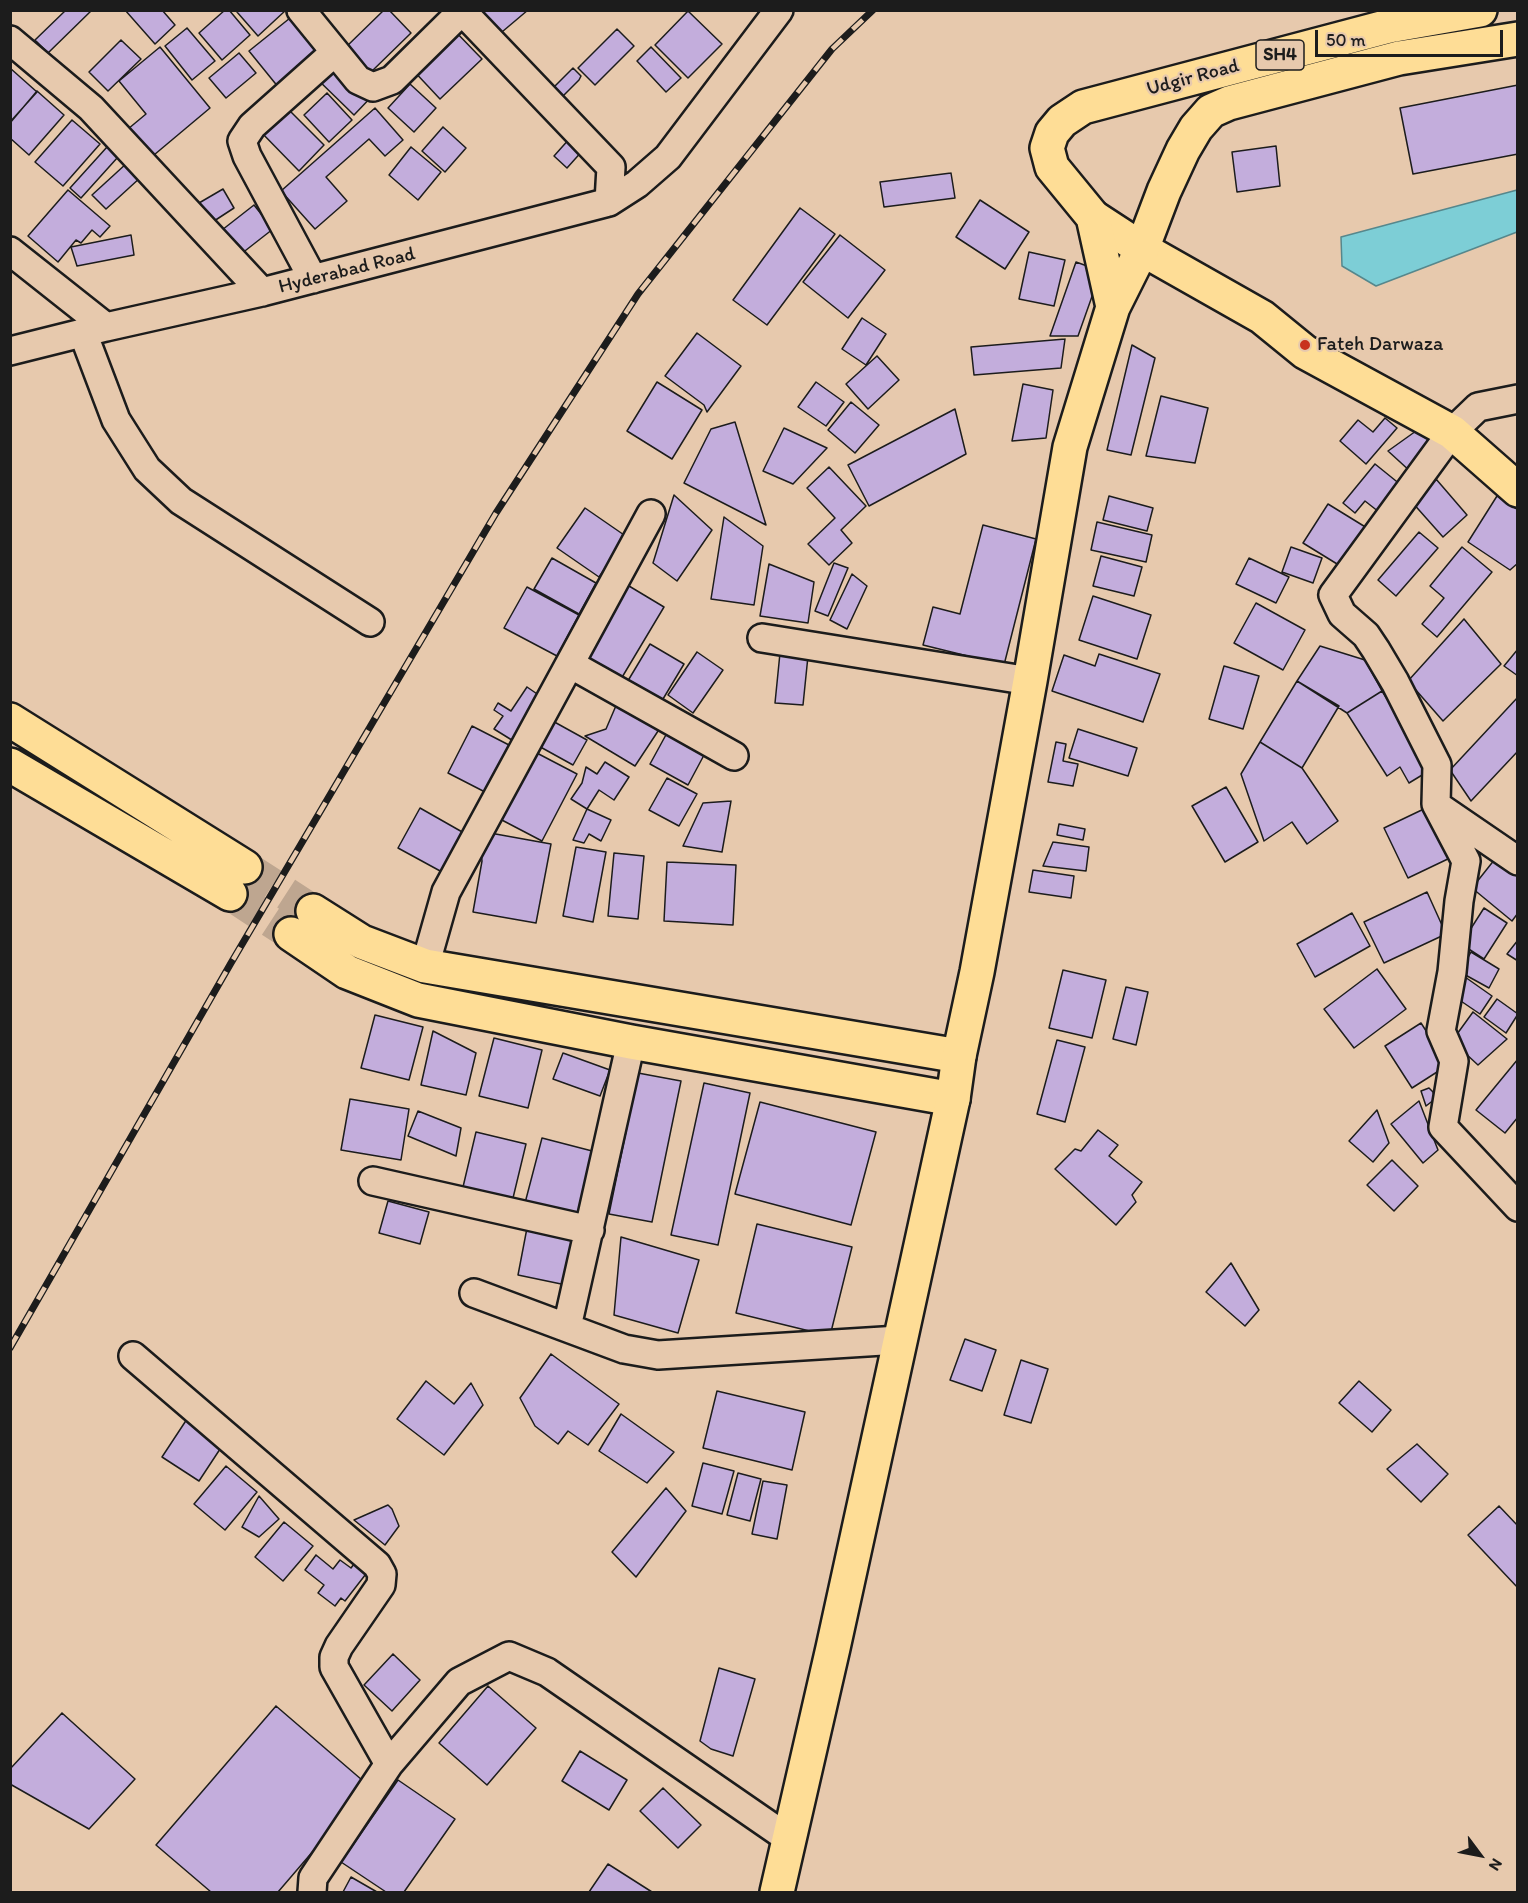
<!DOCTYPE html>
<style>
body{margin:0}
#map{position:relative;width:1528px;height:1903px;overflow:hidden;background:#e7c9ad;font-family:Itim,sans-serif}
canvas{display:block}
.frame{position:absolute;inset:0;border:12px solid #1c1c1c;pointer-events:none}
.north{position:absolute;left:1450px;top:1825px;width:60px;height:60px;-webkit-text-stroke:4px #e7c9ad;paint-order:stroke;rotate:122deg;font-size:16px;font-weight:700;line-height:24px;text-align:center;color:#1c1c1c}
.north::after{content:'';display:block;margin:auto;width:21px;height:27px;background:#1c1c1c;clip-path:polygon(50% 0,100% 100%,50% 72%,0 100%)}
.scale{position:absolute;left:1315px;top:30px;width:188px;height:27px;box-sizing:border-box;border:3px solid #1c1c1c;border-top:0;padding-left:8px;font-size:18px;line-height:21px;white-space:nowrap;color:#1c1c1c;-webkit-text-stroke:4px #e7c9ad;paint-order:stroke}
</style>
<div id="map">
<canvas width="1528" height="1903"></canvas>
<div class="frame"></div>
<div class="north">N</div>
<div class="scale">50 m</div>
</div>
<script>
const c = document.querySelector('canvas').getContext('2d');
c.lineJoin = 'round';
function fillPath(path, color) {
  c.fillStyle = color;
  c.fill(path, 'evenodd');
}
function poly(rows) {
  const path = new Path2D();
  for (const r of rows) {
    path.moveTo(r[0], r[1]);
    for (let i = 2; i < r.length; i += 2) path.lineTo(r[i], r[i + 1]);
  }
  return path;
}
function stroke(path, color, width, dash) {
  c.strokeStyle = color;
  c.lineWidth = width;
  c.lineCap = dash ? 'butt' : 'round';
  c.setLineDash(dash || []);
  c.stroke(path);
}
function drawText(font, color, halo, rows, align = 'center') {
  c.font = font + ' Itim,sans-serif';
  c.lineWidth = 4.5;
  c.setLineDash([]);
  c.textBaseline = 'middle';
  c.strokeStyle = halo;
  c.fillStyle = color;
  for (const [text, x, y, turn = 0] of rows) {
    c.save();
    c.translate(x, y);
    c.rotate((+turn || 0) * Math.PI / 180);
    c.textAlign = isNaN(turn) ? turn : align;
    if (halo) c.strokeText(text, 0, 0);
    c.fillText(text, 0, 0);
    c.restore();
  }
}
const water = poly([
 [1517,190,1517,232,1376,286,1342,266,1341,237,1517,190]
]);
const building = poly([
 [66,10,92,10,48,53,35,40,66,10],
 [125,10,162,10,175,25,155,44,125,10],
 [225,10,229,10,250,35,222,60,199,33,225,10],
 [240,10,286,10,258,36,237,12,240,10],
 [300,10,332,45,279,88,249,51,300,10],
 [384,10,389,10,411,33,370,73,345,48,384,10],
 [474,10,528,10,496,37,474,10],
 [688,11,722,44,688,78,655,45,688,11],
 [187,28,215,61,192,80,165,46,187,28],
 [452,28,482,59,440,99,411,68,452,28],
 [617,29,634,46,595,85,578,68,617,29],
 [121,40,141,59,108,91,89,72,121,40],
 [160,47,210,108,148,160,122,134,146,114,119,81,160,47],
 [651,47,681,78,666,92,637,61,651,47],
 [239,53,256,73,226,98,209,78,239,53],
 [336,55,375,93,354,115,314,76,336,55],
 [10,68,37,92,10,122,10,68],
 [573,68,581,76,579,80,554,105,545,96,573,68],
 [410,84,436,108,414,132,388,108,410,84],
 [1518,85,1518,154,1413,174,1400,108,1518,85],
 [37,91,64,115,29,155,10,138,10,123,37,91],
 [327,93,352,120,329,142,304,115,327,93],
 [283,104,324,145,299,171,258,129,283,104],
 [375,108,403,140,385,156,369,139,326,177,347,201,315,229,281,191,375,108],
 [72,120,100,144,63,186,35,162,72,120],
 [443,127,466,148,445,172,422,151,443,127],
 [571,137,584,149,567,168,554,156,571,137],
 [1276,146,1280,186,1237,192,1232,152,1276,146],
 [107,147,118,157,81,198,70,188,107,147],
 [411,147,441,172,418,200,389,175,411,147],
 [127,163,141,177,106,209,92,195,127,163],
 [951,173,955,198,884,207,880,182,951,173],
 [223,189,234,208,211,223,199,203,223,189],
 [68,190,110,226,100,237,92,230,81,243,76,240,58,262,28,236,68,190],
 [980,200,1029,232,1005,269,956,237,980,200],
 [254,205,273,229,241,254,222,230,254,205],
 [800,208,835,234,767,325,733,300,800,208],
 [131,235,134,255,77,266,71,247,131,235],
 [840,235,885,270,848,318,803,282,840,235],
 [1029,252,1065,260,1054,306,1019,299,1029,252],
 [1076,262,1101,271,1078,336,1050,336,1076,262],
 [862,318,886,334,866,365,842,349,862,318],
 [697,333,741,366,707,412,704,405,665,376,697,333],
 [1065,339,1061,368,974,375,971,347,1065,339],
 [1132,345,1155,358,1131,455,1107,450,1132,345],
 [877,356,899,380,868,409,846,384,877,356],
 [657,382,702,410,672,459,627,431,657,382],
 [816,382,844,402,826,426,798,407,816,382],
 [1023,384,1053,390,1046,438,1012,441,1023,384],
 [1161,396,1208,408,1195,463,1146,456,1161,396],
 [851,402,879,425,855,453,828,430,851,402],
 [955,409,966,454,869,506,848,465,955,409],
 [1385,418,1397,428,1366,464,1340,441,1358,420,1373,432,1385,418],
 [735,422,766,525,684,483,711,429,735,422],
 [1423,426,1439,441,1411,472,1388,451,1423,426],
 [784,428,827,448,793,484,763,471,784,428],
 [1375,464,1401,485,1379,512,1365,501,1355,513,1343,503,1375,464],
 [829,467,866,506,841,530,852,543,829,565,808,544,835,518,807,488,829,467],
 [1436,479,1467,515,1443,537,1411,501,1436,479],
 [674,495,712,530,677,581,653,563,674,495],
 [1109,496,1153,508,1147,531,1103,520,1109,496],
 [1497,496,1518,510,1518,563,1510,570,1468,542,1497,496],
 [1328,504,1367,528,1342,567,1303,543,1328,504],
 [585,508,627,537,599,577,557,548,585,508],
 [724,517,763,546,754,605,711,599,724,517],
 [1097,522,1152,535,1146,562,1091,550,1097,522],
 [983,525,1036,539,1004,665,923,645,933,607,960,614,983,525],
 [1419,532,1438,548,1396,596,1378,580,1419,532],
 [1291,547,1322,558,1313,583,1282,572,1291,547],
 [1462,547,1492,572,1437,637,1422,624,1444,598,1430,586,1462,547],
 [1101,556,1142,567,1134,596,1093,586,1101,556],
 [552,558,596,583,579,614,534,589,552,558],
 [1249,558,1289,577,1276,603,1236,584,1249,558],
 [834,563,848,568,828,616,815,611,834,563],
 [769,564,814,582,808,623,760,616,769,564],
 [852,574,867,586,847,629,830,620,852,574],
 [624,583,664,607,621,679,581,655,624,583],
 [527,587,579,615,557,656,504,628,527,587],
 [1093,596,1151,615,1137,659,1079,640,1093,596],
 [1256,603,1305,630,1283,670,1234,643,1256,603],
 [1464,619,1501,664,1443,721,1408,681,1464,619],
 [650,644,684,664,660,704,626,684,650,644],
 [1320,646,1365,660,1382,691,1347,713,1297,681,1320,646],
 [1518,649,1518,676,1504,666,1518,649],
 [697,652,723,670,693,713,668,695,697,652],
 [780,653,808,656,803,705,775,703,780,653],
 [1099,654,1160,674,1143,722,1052,691,1064,655,1095,666,1099,654],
 [1224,666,1259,676,1243,729,1209,719,1224,666],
 [1297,681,1339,706,1302,768,1260,742,1297,681],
 [527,687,543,698,515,742,494,729,503,716,494,710,498,703,511,711,527,687],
 [1382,691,1432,769,1409,783,1400,767,1387,776,1347,713,1382,691],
 [621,694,662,725,635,766,585,736,606,729,621,694],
 [1518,697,1518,751,1471,801,1450,770,1518,697],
 [549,719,587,740,573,765,535,744,549,719],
 [673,722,711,742,688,785,650,764,673,722],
 [472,726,509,745,485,792,448,773,472,726],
 [1078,729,1137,748,1128,776,1069,758,1078,729],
 [1056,742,1066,744,1063,761,1078,764,1073,786,1048,782,1056,742],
 [1260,742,1302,768,1338,821,1307,844,1292,822,1264,841,1241,774,1260,742],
 [533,751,577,774,542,841,498,818,533,751],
 [605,762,629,777,614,800,599,790,587,809,571,799,582,783,586,767,597,774,605,762],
 [667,778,697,794,679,826,649,810,667,778],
 [1226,787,1258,842,1225,862,1192,806,1226,787],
 [731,801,722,852,683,846,703,803,731,801],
 [1428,807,1452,857,1408,878,1384,828,1428,807],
 [420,808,464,833,442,872,398,848,420,808],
 [587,809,611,820,601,841,589,834,584,843,573,840,587,809],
 [1059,824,1085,829,1083,840,1057,835,1059,824],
 [479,831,551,844,536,923,473,912,482,861,479,831],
 [1053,842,1089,847,1086,871,1043,866,1053,842],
 [576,847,606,852,593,922,563,916,576,847],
 [614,853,644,856,638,919,608,916,614,853],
 [1495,859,1518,877,1518,913,1512,921,1472,888,1495,859],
 [667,862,736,865,733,925,664,921,667,862],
 [1033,870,1074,876,1071,898,1029,892,1033,870],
 [1427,892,1446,934,1384,963,1364,922,1427,892],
 [1484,908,1507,923,1484,959,1461,944,1484,908],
 [1352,913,1370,946,1315,977,1297,944,1352,913],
 [1518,940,1518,961,1507,954,1518,940],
 [1471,952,1499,969,1489,988,1460,972,1471,952],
 [1377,969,1406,1009,1354,1048,1324,1009,1377,969],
 [1063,970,1106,980,1092,1038,1049,1028,1063,970],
 [1465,977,1492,996,1480,1014,1452,995,1465,977],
 [1126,987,1148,992,1136,1045,1113,1039,1126,987],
 [1497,999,1518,1014,1506,1033,1484,1017,1497,999],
 [1473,1012,1507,1039,1478,1065,1452,1041,1473,1012],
 [375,1015,423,1027,409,1080,361,1068,375,1015],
 [1421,1023,1448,1065,1412,1088,1385,1046,1421,1023],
 [433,1031,476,1053,466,1095,421,1085,433,1031],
 [494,1038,542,1050,528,1108,479,1096,494,1038],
 [1057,1040,1085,1047,1065,1122,1037,1114,1057,1040],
 [563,1053,610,1070,600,1096,553,1079,563,1053],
 [1518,1059,1518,1117,1505,1133,1476,1110,1518,1059],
 [638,1073,681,1081,652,1222,609,1214,638,1073],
 [704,1083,750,1093,718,1245,671,1235,704,1083],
 [1429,1088,1433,1092,1435,1099,1426,1106,1421,1091,1429,1088],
 [350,1099,409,1109,401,1160,341,1150,350,1099],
 [1419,1101,1438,1150,1423,1163,1391,1124,1419,1101],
 [760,1102,876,1132,851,1225,735,1194,760,1102],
 [1377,1110,1389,1143,1373,1162,1349,1141,1377,1110],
 [418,1111,461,1128,456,1156,408,1136,418,1111],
 [1098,1130,1118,1145,1109,1156,1142,1182,1132,1195,1136,1202,1116,1225,1055,1169,1075,1149,1081,1151,1098,1130],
 [476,1132,526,1144,513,1198,463,1187,476,1132],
 [542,1138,596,1152,579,1217,525,1203,542,1138],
 [1392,1160,1418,1186,1394,1211,1367,1185,1392,1160],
 [388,1201,429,1212,420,1244,379,1233,388,1201],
 [757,1224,852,1247,830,1336,736,1313,757,1224],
 [527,1228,575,1238,566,1285,518,1275,527,1228],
 [621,1237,699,1260,678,1333,614,1315,621,1237],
 [1231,1263,1259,1310,1245,1326,1206,1292,1231,1263],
 [965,1339,996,1350,982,1391,950,1380,965,1339],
 [551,1354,619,1404,588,1445,568,1431,558,1444,535,1426,520,1398,551,1354],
 [1021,1360,1048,1369,1031,1423,1004,1415,1021,1360],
 [426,1381,454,1404,471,1383,483,1405,444,1455,397,1419,426,1381],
 [1359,1381,1391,1410,1372,1432,1339,1403,1359,1381],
 [717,1391,805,1412,792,1470,703,1448,717,1391],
 [621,1414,674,1452,647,1483,599,1451,621,1414],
 [189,1416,226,1440,199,1481,162,1457,189,1416],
 [1417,1444,1448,1474,1421,1502,1387,1469,1417,1444],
 [703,1463,734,1471,722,1514,692,1506,703,1463],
 [226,1466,257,1492,225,1530,194,1504,226,1466],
 [738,1473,761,1479,750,1521,727,1515,738,1473],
 [763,1481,787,1485,777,1539,752,1534,763,1481],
 [666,1488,686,1511,636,1577,612,1552,666,1488],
 [259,1496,279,1519,259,1537,242,1527,259,1496],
 [388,1505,392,1509,399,1526,385,1545,354,1520,388,1505],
 [1499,1506,1518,1526,1518,1588,1468,1535,1499,1506],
 [284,1522,313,1546,283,1581,255,1557,284,1522],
 [316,1555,333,1569,340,1560,351,1568,357,1560,369,1570,345,1601,341,1598,335,1606,318,1593,324,1585,305,1570,316,1555],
 [393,1654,420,1680,392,1711,364,1685,393,1654],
 [719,1668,755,1679,733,1756,711,1749,700,1741,719,1668],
 [488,1686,536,1728,487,1785,439,1743,488,1686],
 [276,1706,369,1786,278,1892,211,1892,156,1845,276,1706],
 [62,1713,135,1779,89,1829,10,1784,10,1769,62,1713],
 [580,1751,627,1780,609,1810,562,1781,580,1751],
 [398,1780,455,1819,404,1892,386,1892,341,1862,398,1780],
 [663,1788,701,1825,678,1848,640,1811,663,1788],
 [608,1864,652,1892,589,1892,608,1864],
 [351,1877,377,1892,343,1892,351,1877]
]);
const majorTunnel = poly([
 [245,867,313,911],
 [230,894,291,934]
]);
const minor = poly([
 [301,10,358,80,373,87,392,80,462,11],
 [461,10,611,167,609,202],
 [10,40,91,108,262,292],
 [10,251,106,327],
 [313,279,247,156,242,141,252,126,335,52],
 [83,333,116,420,147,469,181,501,370,622],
 [10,351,106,327,262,292,609,202,637,184,668,157,779,10],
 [1518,399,1478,407,1452,432,1333,595,1342,614,1366,635,1376,650,1395,682,1437,765,1436,804,1466,861,1459,901,1452,972,1441,1031,1454,1061,1443,1127,1518,1207],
 [762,638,1030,681],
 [570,664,734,756],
 [1439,807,1518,861],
 [425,966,446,892,651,514],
 [373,1181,590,1230],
 [474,1293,624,1349,658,1355,899,1340],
 [567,1327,631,1042],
 [133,1356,377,1565,382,1574,381,1585,339,1646,334,1657,334,1667,389,1764],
 [312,1892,313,1878,389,1764,459,1682,509,1656,547,1672,789,1839]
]);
const major = poly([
 [1093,217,1142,249,1262,317,1305,352,1452,432,1518,490],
 [10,720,245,867],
 [10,765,230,894],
 [313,911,362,942,425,966,959,1056],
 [291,934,347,972,418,1000,631,1042,953,1099]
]);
const highway = poly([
 [1113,307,1093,217,1052,167,1047,148,1052,133,1062,121,1083,107,1389,26,1480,10],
 [777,1892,833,1648,953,1099,959,1056,977,972,1030,681,1070,447,1113,307,1142,249,1164,191,1183,150,1196,128,1211,111,1229,103,1399,58,1518,39]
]);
const rail = poly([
 [10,1348,231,963,496,513,638,294,832,49,873,10]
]);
const markers = [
 [1305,345,6,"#c8321e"]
];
const shields = [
 [1280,55,48]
];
const shieldNames = [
 ["SH4",1280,55]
];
const streetNames = [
 ["Udgir Road",1193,78,-15],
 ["Hyderabad Road",347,271,-14]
];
const poiNames = [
 ["Fateh Darwaza",1317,345]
];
fillPath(water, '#7dced6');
stroke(water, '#56878c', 1.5);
fillPath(building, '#c3addc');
stroke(building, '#1c1c1c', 1.5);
stroke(majorTunnel, '#bea690', 33, [33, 16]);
stroke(minor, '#1c1c1c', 32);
stroke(major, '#1c1c1c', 38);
stroke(highway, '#1c1c1c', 38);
stroke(minor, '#e7c9ad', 27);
stroke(major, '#fedd96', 33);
stroke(highway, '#fedd96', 33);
stroke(rail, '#1c1c1c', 7);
stroke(rail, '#e7c9ad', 4.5, [14]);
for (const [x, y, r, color] of markers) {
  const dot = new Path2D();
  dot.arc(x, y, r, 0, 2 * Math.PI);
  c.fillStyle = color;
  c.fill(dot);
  stroke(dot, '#e7c9ad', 2);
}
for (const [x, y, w] of shields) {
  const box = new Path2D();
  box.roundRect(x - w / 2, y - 15, w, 30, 4.5);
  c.fillStyle = '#e7c9ad';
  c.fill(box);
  stroke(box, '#1c1c1c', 1.5);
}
drawText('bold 18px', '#1c1c1c', null, shieldNames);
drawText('20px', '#1c1c1c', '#e7c9ad', streetNames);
drawText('20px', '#1c1c1c', '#e7c9ad', poiNames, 'left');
</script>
